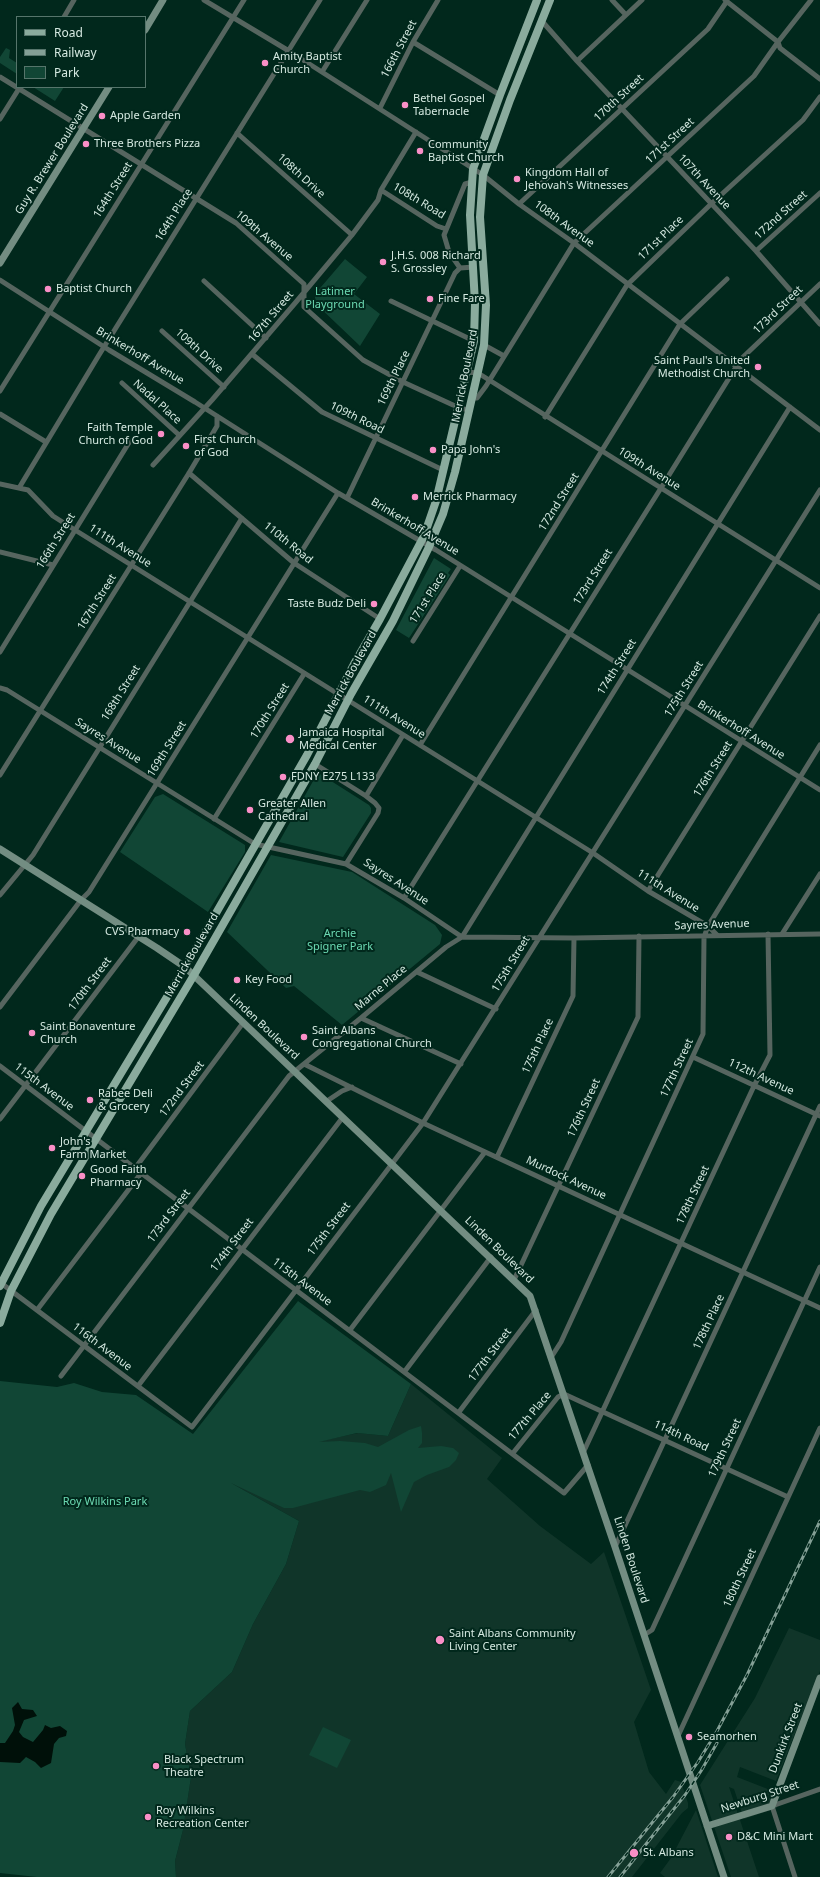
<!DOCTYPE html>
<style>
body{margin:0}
#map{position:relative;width:820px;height:1877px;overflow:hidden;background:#01281c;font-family:"Noto Sans",sans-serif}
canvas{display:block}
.legend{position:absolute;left:16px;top:16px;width:130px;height:72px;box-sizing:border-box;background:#01281c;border:1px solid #56756b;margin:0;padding:5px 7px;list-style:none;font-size:12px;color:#d5e9e1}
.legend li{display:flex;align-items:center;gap:8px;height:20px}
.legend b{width:20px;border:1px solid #56756b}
</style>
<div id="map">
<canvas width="820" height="1877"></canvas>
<ul class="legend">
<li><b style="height:5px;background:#8aab9d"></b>Road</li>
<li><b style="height:5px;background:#84a096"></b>Railway</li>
<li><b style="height:11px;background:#114635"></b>Park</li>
</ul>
</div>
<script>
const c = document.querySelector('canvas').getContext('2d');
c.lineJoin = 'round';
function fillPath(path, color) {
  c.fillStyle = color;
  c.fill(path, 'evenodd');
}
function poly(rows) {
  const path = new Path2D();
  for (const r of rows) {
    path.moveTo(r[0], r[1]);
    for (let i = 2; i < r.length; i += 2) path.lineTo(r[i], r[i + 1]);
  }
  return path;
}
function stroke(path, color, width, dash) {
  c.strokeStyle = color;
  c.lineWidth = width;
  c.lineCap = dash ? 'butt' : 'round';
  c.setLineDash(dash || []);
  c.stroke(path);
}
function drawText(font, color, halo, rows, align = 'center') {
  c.font = font + ' "Noto Sans",sans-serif';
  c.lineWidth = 4;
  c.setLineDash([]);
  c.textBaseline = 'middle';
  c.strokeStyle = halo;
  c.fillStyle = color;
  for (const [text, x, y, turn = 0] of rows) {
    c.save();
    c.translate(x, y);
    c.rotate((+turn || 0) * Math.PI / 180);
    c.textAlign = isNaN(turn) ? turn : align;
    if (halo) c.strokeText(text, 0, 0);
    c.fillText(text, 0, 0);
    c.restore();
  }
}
const built = poly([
 [411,1384,502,1458,487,1479,540,1526,591,1564,604,1552,651,1690,634,1722,649,1772,666,1794,675,1780,681,1782,688,1803,688,1808,682,1813,632,1877,176,1877,175,1861,183,1830,191,1777,185,1744,190,1711,232,1672,253,1624,286,1564,299,1521,222,1478,239,1458,358,1433,388,1436],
 [789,1628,820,1640,820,1671,776,1781,740,1767,737,1777,778,1793,777,1808,744,1819,734,1789,729,1787,759,1877,731,1877,700,1785,755,1698],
 [696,1810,718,1877,665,1877,660,1873,671,1858]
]);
const green = poly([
 [6,48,10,50,9,58,17,63,17,74,0,63,0,57],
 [33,87,64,87,55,101],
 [345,259,367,277,354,294,380,314,360,346,315,303,315,294],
 [434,558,451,569,448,573,450,575,409,638,396,630],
 [317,774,320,774,369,805,371,808,371,813,343,857,279,842],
 [163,794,245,845,245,852,208,912,120,852,155,797],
 [271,855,352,872,435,925,442,935,440,944,342,1025,294,986,286,988,227,932],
 [298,1301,411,1384,388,1436,357,1433,319,1442,340,1441,365,1443,378,1447,409,1430,421,1426,422,1433,422,1443,418,1448,441,1446,453,1448,459,1453,456,1460,449,1467,427,1475,414,1482,401,1512,391,1473,386,1485,370,1492,360,1490,293,1508,284,1508,231,1483,299,1521,286,1564,253,1624,232,1672,190,1711,185,1744,191,1777,183,1830,175,1861,176,1877,37,1877,0,1873,0,1381,57,1387,74,1383,102,1392,136,1395,193,1434],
 [323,1727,351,1740,337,1768,309,1755]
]);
const water = poly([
 [18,1702,22,1709,33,1710,37,1716,24,1720,19,1732,23,1737,33,1742,43,1730,45,1725,51,1728,60,1726,67,1731,66,1736,59,1738,54,1744,51,1763,41,1768,35,1762,26,1757,20,1763,0,1762,0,1743,5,1743,13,1731,15,1725,12,1708]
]);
const street = poly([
 [204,0,289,51,483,175,519,204,574,243,820,430],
 [612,0,626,15],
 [725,0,778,42,780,48,820,79],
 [64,17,74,0],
 [541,20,577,61,756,251,820,324],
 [413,42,500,95],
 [577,61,642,0],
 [322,72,367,0],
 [0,77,236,223,304,284,304,307,363,360,403,382,453,405,470,411],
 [380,108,413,42,438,0],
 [0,119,20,87],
 [237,133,352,235],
 [381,190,437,226,446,229],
 [519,204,708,29,727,1],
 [756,251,820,193],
 [460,268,449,252,444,235,465,184,472,182],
 [0,280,109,350,195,402,338,493,436,550,820,790],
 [204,281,266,338],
 [391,301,474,341],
 [162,331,224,387],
 [484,345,504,356],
 [252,354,322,412,443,470],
 [467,372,478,373,820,588],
 [122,383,179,435],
 [0,391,244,0],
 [473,398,477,398,486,386,574,243,754,76,778,42,811,0],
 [0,414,46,442],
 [545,417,627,285,711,204,803,120,820,97],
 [153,465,212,400,296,302,352,235,378,200,381,190,416,132],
 [189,473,294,563,380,619],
 [0,484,28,490,53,516,75,530,593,853,648,891,708,926,717,935],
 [19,488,99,355,320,0],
 [347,498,455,273,460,268,474,267],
 [0,552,53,565],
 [413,641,460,566],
 [0,652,130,441],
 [0,688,7,690,255,844,346,864,404,898,462,937,574,938,820,934],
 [420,745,680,324,727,279],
 [315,764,366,796],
 [0,775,189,473,217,426,217,416],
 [214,819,304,674],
 [346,864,378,813,379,808,375,803,366,796,403,735],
 [648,891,820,616],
 [0,895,33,855,242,518],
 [404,898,661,488,736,367,741,359,820,284],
 [782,934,820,874],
 [417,972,496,1009],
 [0,1007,81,900,89,892,338,493],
 [361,1018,461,1064],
 [693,1057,820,1116],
 [304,1064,423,1123,820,1308],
 [0,1066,564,1493,588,1465],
 [327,1101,342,1091,352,1087],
 [0,1119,139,936],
 [497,1157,573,996,574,938],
 [136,1167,243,1023],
 [514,1280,638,1017,639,936],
 [1,1283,192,1427,423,1123,820,490],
 [37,1310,142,1172],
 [350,1330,485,1152],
 [552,1356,561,1342,703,1034,704,937,708,926,820,745],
 [405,1371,491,1257],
 [61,1376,289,1076,361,1018,446,947,462,937,790,407],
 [138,1386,343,1117],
 [459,1412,536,1310],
 [513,1453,558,1397,564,1394,788,1497],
 [583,1453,754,1086,770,1055,768,934],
 [615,1547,820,1106],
 [644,1635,652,1630,820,1267],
 [678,1736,820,1428],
 [795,1877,772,1806,820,1789]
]);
const secondary = poly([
 [145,30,163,0],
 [0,263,109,87],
 [0,849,157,948,185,967,530,1296,615,1547,724,1877],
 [707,1826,772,1806,820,1678]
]);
const primary = poly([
 [0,1286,41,1206,185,967,307,755,354,664,380,619,424,536,436,501,474,341,475,303,470,215,473,169,500,95,537,0],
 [0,1323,11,1291,51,1214,194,975,315,764,351,694,393,621,429,547,443,514,455,472,484,345,486,305,480,217,483,175,510,100,550,0]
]);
const rail = poly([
 [608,1877,673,1797,698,1762,717,1731,747,1675,820,1521],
 [620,1877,685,1795,701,1771,717,1743]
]);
const markers = [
 [265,63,4,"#fa8fc7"],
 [405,105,4,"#fa8fc7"],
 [102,116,4,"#fa8fc7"],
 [86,144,4,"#fa8fc7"],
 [420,151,4,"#fa8fc7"],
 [517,179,4,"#fa8fc7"],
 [383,262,4,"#fa8fc7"],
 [48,289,4,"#fa8fc7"],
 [430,299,4,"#fa8fc7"],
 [758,367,4,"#fa8fc7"],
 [161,434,4,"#fa8fc7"],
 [186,446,4,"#fa8fc7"],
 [433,450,4,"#fa8fc7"],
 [415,497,4,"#fa8fc7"],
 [374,604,4,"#fa8fc7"],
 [290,739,5,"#fa8fc7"],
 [283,777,4,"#fa8fc7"],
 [250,810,4,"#fa8fc7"],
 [187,932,4,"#fa8fc7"],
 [237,980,4,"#fa8fc7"],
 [32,1033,4,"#fa8fc7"],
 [304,1037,4,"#fa8fc7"],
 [90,1100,4,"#fa8fc7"],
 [52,1148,4,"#fa8fc7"],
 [82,1176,4,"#fa8fc7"],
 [440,1640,5,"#fa8fc7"],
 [689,1737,4,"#fa8fc7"],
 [156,1766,4,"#fa8fc7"],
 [148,1817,4,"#fa8fc7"],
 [729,1837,4,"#fa8fc7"],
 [634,1853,5,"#fa8fc7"]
];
const streetNames = [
 ["166th Street",399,49,-62],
 ["170th Street",619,98,-43],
 ["171st Street",670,141,-43],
 ["Guy R. Brewer Boulevard",52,159,-58],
 ["108th Drive",301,176,42],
 ["107th Avenue",704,182,47],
 ["164th Street",113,190,-58],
 ["108th Road",419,201,31],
 ["164th Place",174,215,-58],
 ["172nd Street",781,215,-42],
 ["108th Avenue",564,224,36],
 ["109th Avenue",264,236,40],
 ["171st Place",661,238,-44],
 ["173rd Street",778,310,-44],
 ["167th Street",271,317,-50],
 ["109th Drive",199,351,42],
 ["Brinkerhoff Avenue",140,356,31],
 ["Merrick Boulevard",465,376,-79],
 ["169th Place",394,378,-64],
 ["Nadal Place",157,402,42],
 ["109th Road",357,418,26],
 ["109th Avenue",649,469,32],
 ["172nd Street",559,502,-58],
 ["Brinkerhoff Avenue",415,527,31],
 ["166th Street",56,541,-58],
 ["110th Road",288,543,39],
 ["111th Avenue",120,546,32],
 ["173rd Street",593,577,-58],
 ["171st Place",428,598,-58],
 ["167th Street",97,602,-58],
 ["174th Street",617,667,-58],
 ["Merrick Boulevard",351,673,-61],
 ["175th Street",684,689,-58],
 ["168th Street",121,693,-58],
 ["170th Street",270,711,-58],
 ["111th Avenue",394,717,32],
 ["Brinkerhoff Avenue",741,730,32],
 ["Sayres Avenue",108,741,32],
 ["169th Street",167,749,-58],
 ["176th Street",713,769,-58],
 ["Sayres Avenue",396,882,33],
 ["111th Avenue",668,891,32],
 ["Sayres Avenue",712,925,-2],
 ["Merrick Boulevard",192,955,-60],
 ["175th Street",511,964,-59],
 ["170th Street",90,984,-53],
 ["Marne Place",381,988,-40],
 ["Linden Boulevard",264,1027,43],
 ["175th Place",538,1046,-65],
 ["177th Street",677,1068,-65],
 ["112th Avenue",761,1077,25],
 ["115th Avenue",44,1087,37],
 ["172nd Street",182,1089,-53],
 ["176th Street",584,1108,-65],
 ["Murdock Avenue",566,1178,25],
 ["178th Street",693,1195,-65],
 ["173rd Street",169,1216,-53],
 ["175th Street",329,1229,-53],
 ["174th Street",232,1245,-53],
 ["Linden Boulevard",499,1250,44],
 ["115th Avenue",302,1282,37],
 ["178th Place",709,1322,-65],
 ["116th Avenue",102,1347,37],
 ["177th Street",490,1355,-53],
 ["177th Place",530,1416,-50],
 ["114th Road",681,1436,25],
 ["179th Street",725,1448,-65],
 ["Linden Boulevard",631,1560,72],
 ["180th Street",740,1578,-65],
 ["Dunkirk Street",786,1738,-69],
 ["Newburg Street",760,1797,-18]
];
const poiNames = [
 ["Amity Baptist",273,57],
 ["Church",273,70],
 ["Bethel Gospel",413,99],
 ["Tabernacle",413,112],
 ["Apple Garden",110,116],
 ["Three Brothers Pizza",94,144],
 ["Community",428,145],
 ["Baptist Church",428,158],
 ["Kingdom Hall of",525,173],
 ["Jehovah's Witnesses",525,186],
 ["J.H.S. 008 Richard",391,256],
 ["S. Grossley",391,269],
 ["Baptist Church",56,289],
 ["Fine Fare",438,299],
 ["Saint Paul's United",750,361,"right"],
 ["Methodist Church",750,374,"right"],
 ["Faith Temple",153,428,"right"],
 ["Church of God",153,441,"right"],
 ["First Church",194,440],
 ["of God",194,453],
 ["Papa John's",441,450],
 ["Merrick Pharmacy",423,497],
 ["Taste Budz Deli",366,604,"right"],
 ["Jamaica Hospital",299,733],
 ["Medical Center",299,746],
 ["FDNY E275 L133",291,777],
 ["Greater Allen",258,804],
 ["Cathedral",258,817],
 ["CVS Pharmacy",179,932,"right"],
 ["Key Food",245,980],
 ["Saint Bonaventure",40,1027],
 ["Church",40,1040],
 ["Saint Albans",312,1031],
 ["Congregational Church",312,1044],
 ["Rabee Deli",98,1094],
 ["& Grocery",98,1107],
 ["John's",60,1142],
 ["Farm Market",60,1155],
 ["Good Faith",90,1170],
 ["Pharmacy",90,1183],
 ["Saint Albans Community",449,1634],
 ["Living Center",449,1647],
 ["Seamorhen",697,1737],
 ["Black Spectrum",164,1760],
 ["Theatre",164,1773],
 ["Roy Wilkins",156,1811],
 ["Recreation Center",156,1824],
 ["D&C Mini Mart",737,1837],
 ["St. Albans",643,1853]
];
const parkNames = [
 ["Latimer",335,292],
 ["Playground",335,305],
 ["Archie",340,934],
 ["Spigner Park",340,947],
 ["Roy Wilkins Park",105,1502]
];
fillPath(built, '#103529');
fillPath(green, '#114635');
fillPath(water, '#001009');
stroke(street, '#56655f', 5);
stroke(secondary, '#738d82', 7);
stroke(primary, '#8aab9d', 8);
stroke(rail, '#84a096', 3);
stroke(rail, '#01281c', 1.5, [4.5]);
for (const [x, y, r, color] of markers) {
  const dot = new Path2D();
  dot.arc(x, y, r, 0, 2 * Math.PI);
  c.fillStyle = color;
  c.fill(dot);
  stroke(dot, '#01281c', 1.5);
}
drawText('11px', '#d5e9e1', '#01281c', streetNames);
drawText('11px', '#d5e9e1', '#01281c', poiNames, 'left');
drawText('11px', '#6cdab3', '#01281c', parkNames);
</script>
